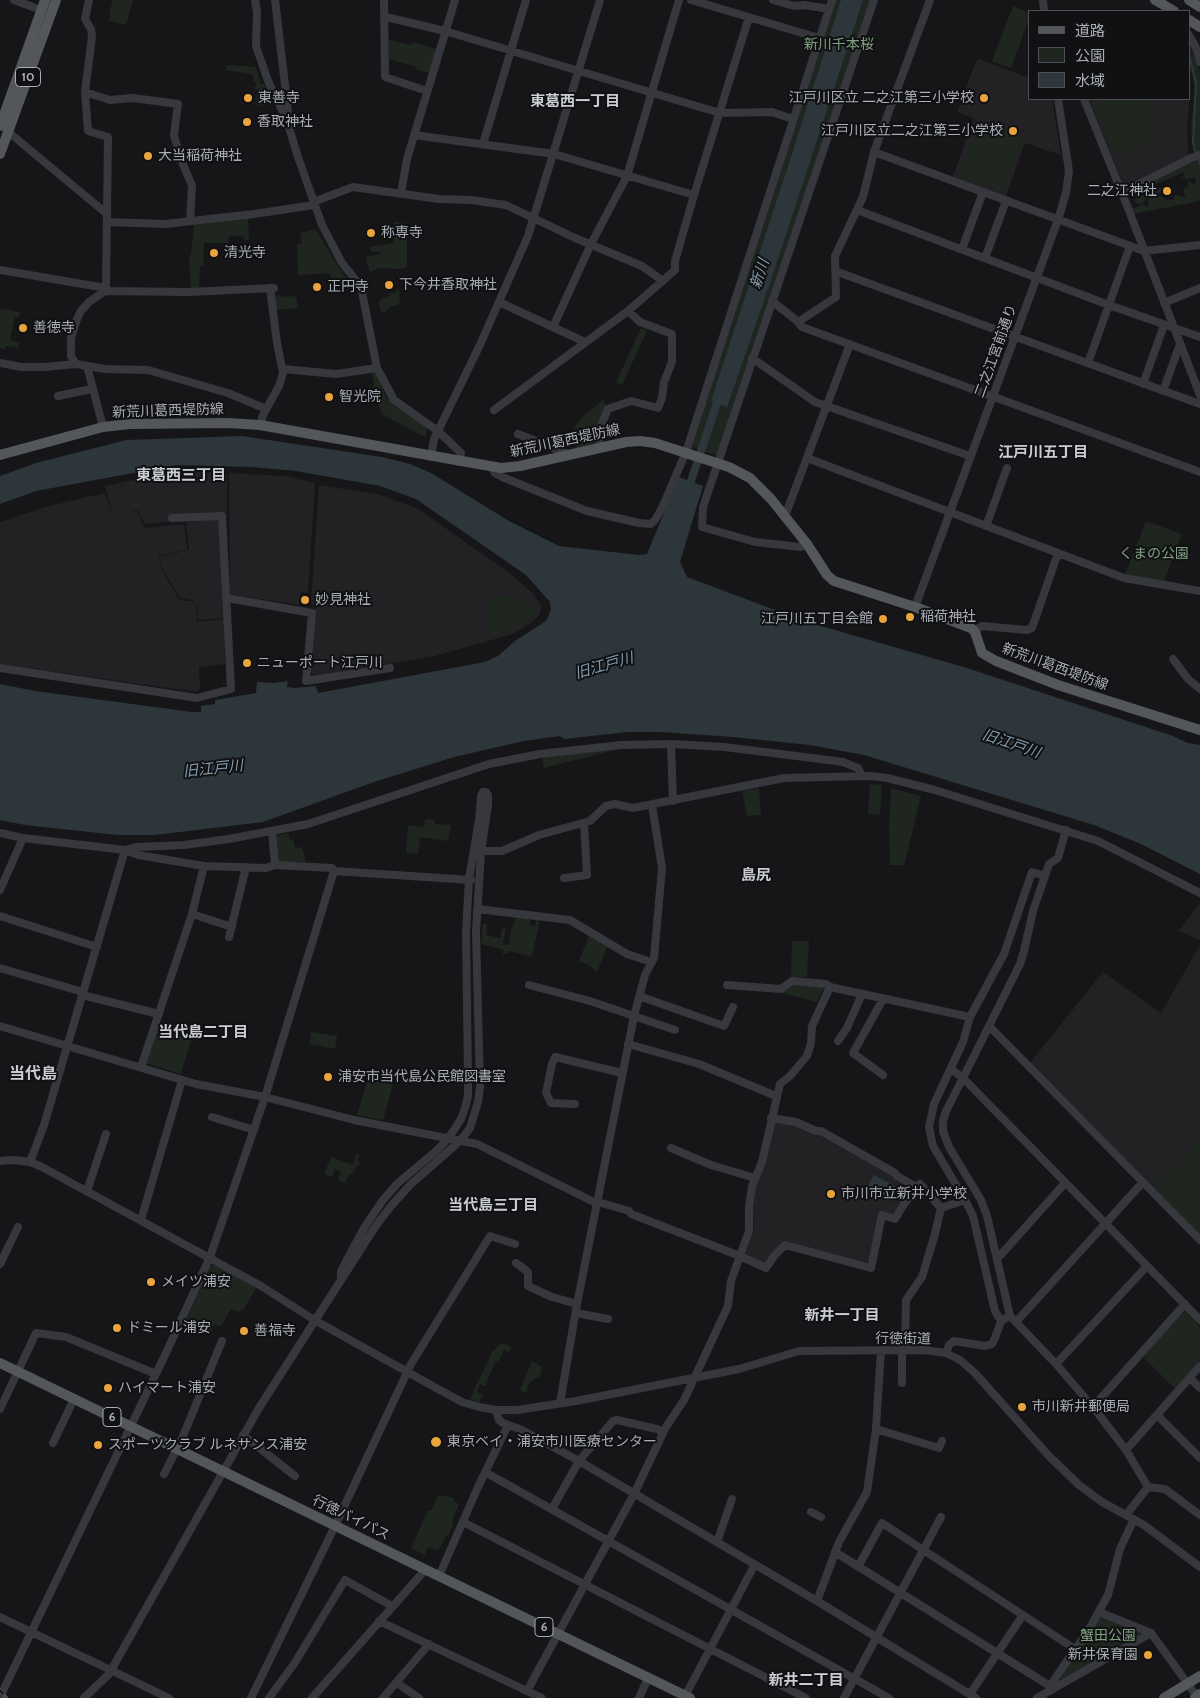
<!DOCTYPE html>
<meta charset="utf-8">
<style>
body{margin:0}
#map{position:relative;width:1200px;height:1698px;overflow:hidden;background:#161618;font-family:Cabin,"Noto Sans JP",sans-serif}
canvas{display:block}
.legend{position:absolute;left:1028px;top:10px;width:162px;height:90px;box-sizing:border-box;background:#111113;border:1px solid #4e5055;margin:0;padding:6px 9px;list-style:none;font-size:15px;color:#a9aeb7}
.legend li{display:flex;align-items:center;gap:10px;height:25px}
.legend b{width:25px;border:1px solid #4e5055}
</style>
<div id="map">
<canvas width="1200" height="1698"></canvas>
<ul class="legend">
<li><b style="height:6px;background:#53565b"></b>道路</li>
<li><b style="height:14px;background:#1e261f"></b>公園</li>
<li><b style="height:14px;background:#2d363b"></b>水域</li>
</ul>
</div>
<script>
const c = document.querySelector('canvas').getContext('2d');
c.lineJoin = 'round';
function fillPath(path, color) {
  c.fillStyle = color;
  c.fill(path, 'evenodd');
}
function poly(rows) {
  const path = new Path2D();
  for (const r of rows) {
    path.moveTo(r[0], r[1]);
    for (let i = 2; i < r.length; i += 2) path.lineTo(r[i], r[i + 1]);
  }
  return path;
}
function stroke(path, color, width, dash) {
  c.strokeStyle = color;
  c.lineWidth = width;
  c.lineCap = dash ? 'butt' : 'round';
  c.setLineDash(dash || []);
  c.stroke(path);
}
function drawText(font, color, halo, rows, align = 'center') {
  c.font = font + ' Cabin,"Noto Sans JP",sans-serif';
  c.lineWidth = 4;
  c.setLineDash([]);
  c.textBaseline = 'middle';
  c.strokeStyle = halo;
  c.fillStyle = color;
  for (const [text, x, y, turn = 0] of rows) {
    c.save();
    c.translate(x, y);
    c.rotate((+turn || 0) * Math.PI / 180);
    c.textAlign = isNaN(turn) ? turn : align;
    if (halo) c.strokeText(text, 0, 0);
    c.fillText(text, 0, 0);
    c.restore();
  }
}
const built = poly([
 [979,59,1029,78,1029,99,1052,99,1061,155,1025,143,1005,198,952,179,974,118,959,113,958,110,976,61],
 [1189,76,1191,86,1187,125,1188,155,1185,160,1125,189,1089,99,1189,99],
 [170,472,199,472,227,474,227,517,145,524,138,510,124,514,138,511,144,528,184,524,187,550,158,556,163,571,179,600,191,601,195,604,192,600,180,598,163,569,159,557,189,550,186,522,220,519,223,618,198,620,197,606,196,605,197,622,224,619,225,664,199,667,200,689,196,692,0,664,0,522,45,507,105,493,113,516,105,486],
 [229,473,285,476,315,483,308,593,301,592,299,605,230,594],
 [319,485,377,494,417,508,508,572,533,593,541,606,540,614,531,623,513,634,435,656,314,676,310,671,316,611,311,602],
 [1200,903,1200,940,1179,931],
 [1200,945,1200,1139,1181,1162,1152,1185,1030,1063,1103,972,1161,1013],
 [776,1120,795,1124,821,1134,893,1175,894,1179,911,1188,911,1191,893,1216,881,1212,876,1238,868,1262,865,1263,783,1241,765,1263,762,1263,746,1254,746,1251,754,1227,752,1211,755,1187,773,1123]
]);
const green = poly([
 [113,0,133,0,126,25,109,21,111,15,109,14],
 [835,0,872,0,717,456,690,446],
 [1013,6,1029,13,1029,19,1011,68,992,61],
 [389,40,411,45,412,42,440,50,429,73,416,69,417,67,388,59],
 [1189,44,1200,72,1200,201,1133,214,1132,209,1138,207,1142,204,1145,206,1149,206,1148,199,1145,199,1144,203,1139,204,1137,204,1134,200,1137,197,1143,196,1145,191,1153,192,1155,188,1161,188,1162,192,1157,194,1157,197,1162,196,1164,199,1171,200,1174,199,1174,196,1176,195,1186,197,1183,191,1184,188,1188,186,1188,181,1195,184,1196,182,1194,177,1186,180,1185,177,1180,179,1185,174,1184,172,1148,188,1146,184,1181,165,1194,162,1191,127,1195,88,1189,64],
 [227,65,256,67,261,84,264,84,274,104,256,106,257,90,255,89,256,82,254,82,252,74,226,70],
 [1105,99,1148,99,1157,142,1113,154,1093,102],
 [979,121,1023,138,1002,192,958,175],
 [248,217,249,240,244,240,244,237,229,235,228,243,204,243,203,266,200,266,199,289,191,289,189,256,191,255,194,225],
 [394,222,407,223,407,267,400,269,380,268,370,272,365,257,380,254,380,252,371,252,370,247,394,243],
 [316,229,337,265,347,279,344,281,347,288,332,288,330,273,298,275,297,244,302,243,300,233],
 [399,289,400,302,396,306,391,306,384,313,381,311,379,304,380,300,384,297,387,299,390,293,394,293],
 [279,295,284,297,296,296,298,308,276,310,274,296],
 [5,309,20,312,19,317,15,317,10,340,19,343,18,348,6,346,5,349,0,348,0,310],
 [641,328,647,331,622,385,616,382],
 [371,370,375,370,386,397,395,406,426,426,427,431,425,437,383,415,372,391,374,384],
 [603,400,606,405,596,429,596,443,594,445,574,449,583,436,574,428,580,419],
 [1146,521,1182,534,1163,583,1125,575],
 [491,595,531,602,534,614,490,639,486,629],
 [619,749,544,768,542,757,599,750],
 [870,784,882,785,880,815,868,814],
 [759,788,761,815,747,816,742,791],
 [891,788,921,796,904,865,890,865,889,828],
 [425,819,435,820,435,824,451,825,448,841,420,837,418,854,406,853,408,825,424,827],
 [288,833,290,840,293,839,295,848,302,847,306,862,278,862,276,836],
 [516,917,530,918,530,925,535,926,536,919,540,920,532,956,509,951,508,953,505,953,502,956,504,950,481,944,483,924,487,924,486,935,500,938,502,928,506,929,503,944,509,945,511,930],
 [589,935,607,947,597,972,589,965,579,961],
 [792,941,809,941,807,977,791,977],
 [794,985,824,987,817,1002,782,993],
 [157,1025,192,1036,181,1074,145,1063],
 [311,1032,337,1036,335,1049,309,1044],
 [369,1075,394,1081,383,1120,357,1115],
 [1200,1139,1200,1235,1152,1185,1181,1162],
 [356,1154,359,1155,357,1161,360,1162,358,1167,356,1166,353,1174,350,1173,345,1183,338,1180,341,1172,335,1169,332,1177,324,1174,331,1157,353,1165],
 [215,1265,256,1288,244,1309,238,1312,231,1309,221,1327,215,1324,211,1332,186,1321,210,1266],
 [1183,1312,1186,1312,1200,1327,1200,1360,1176,1387,1173,1387,1144,1358,1145,1354],
 [504,1343,511,1347,509,1352,504,1350,499,1361,496,1361,485,1386,480,1384,477,1392,483,1395,479,1403,470,1399,492,1352,500,1344],
 [532,1361,542,1367,540,1376,529,1383,526,1393,520,1390],
 [438,1495,444,1497,446,1495,454,1499,454,1501,459,1504,452,1522,454,1523,448,1536,446,1536,438,1551,428,1547,425,1555,411,1548,428,1510,431,1511],
 [1099,1618,1103,1618,1140,1632,1140,1635,1062,1680,1060,1677,1095,1628]
]);
const water = poly([
 [841,0,863,0,768,289,727,407,711,401,792,154],
 [242,436,382,457,410,464,431,473,509,521,559,546,639,555,647,554,679,477,703,486,680,562,687,577,807,622,967,668,1173,736,1188,743,1200,745,1200,874,1141,844,1094,825,864,755,810,745,733,737,660,732,628,732,564,739,560,736,524,741,454,757,374,782,263,822,155,835,117,835,25,825,0,820,0,684,35,691,192,712,201,712,201,706,215,704,215,700,256,693,257,682,274,683,288,681,287,687,295,688,316,686,318,693,485,662,498,656,515,641,546,621,551,610,550,602,526,575,416,499,380,486,296,471,252,467,176,465,36,491,0,504,0,476,36,463,126,440],
 [874,1175,898,1188,891,1200,867,1187]
]);
const stream = poly([
 [1189,55,1196,82,1193,143,1196,153],
 [1198,157,1200,164]
]);
const canal = poly([
 [688,490,720,394]
]);
const minor = poly([
 [14,0,41,10],
 [255,0,257,12,256,46,268,81,286,118,298,157,322,225,342,263,359,284,362,292,377,368,394,400,438,431,461,453,459,462],
 [275,0,288,111,286,118],
 [384,0,385,77,427,91],
 [691,0,819,38],
 [773,0,794,6,804,5,829,9],
 [1043,0,1044,11],
 [386,17,445,31,720,113,772,112,793,119],
 [1189,35,1196,48,1200,62],
 [85,92,110,100,133,98,178,104,174,135,180,157,192,186,190,221],
 [1084,99,1128,208,1200,395],
 [6,130,107,214],
 [414,135,554,154,694,195],
 [483,144,526,0],
 [874,152,1144,251,1200,245],
 [401,193,407,159,455,0],
 [1121,193,1191,158,1200,155],
 [313,202,353,187,439,199,471,200,506,205,575,238,642,266,663,281],
 [857,210,1109,305,1200,337],
 [107,222,165,224,254,214,314,205],
 [962,249,983,192],
 [985,258,1006,201],
 [0,270,106,288],
 [835,271,1200,404],
 [105,291,189,292,274,288],
 [772,301,796,320,802,327,1200,472],
 [499,302,585,342],
 [1164,303,1200,288],
 [798,322,836,297,835,256,863,197,874,152,930,0],
 [553,327,591,244,627,176,679,0],
 [752,358,815,402,970,456],
 [0,363,21,367,44,367,76,364,105,369,148,370,228,393,266,409],
 [1088,363,1130,246],
 [76,364,71,356,71,338,77,319,81,311,89,302,105,291,106,288,108,137,88,131,85,92,92,37,91,29,85,19,89,0],
 [87,366,103,427],
 [283,369,336,374,377,368],
 [1143,384,1164,325],
 [1163,391,1180,344],
 [58,396,92,389],
 [494,410,628,311,675,270,675,261,694,195,749,17],
 [260,425,263,415,279,386,283,373,277,343,270,288],
 [518,434,568,454],
 [600,447,599,430,608,409,631,401,658,408,662,398,664,382,672,362,672,334,640,322,628,311],
 [431,457,434,439,479,347,528,236,600,0],
 [807,458,1124,578,1200,591],
 [492,467,495,473,502,477,587,511,639,523,651,524,655,520,662,508,686,452,832,0],
 [785,516,850,344],
 [986,526,1007,468],
 [807,544,801,547,755,542,702,527,703,507,874,0],
 [227,598,312,613,306,681,390,668],
 [915,607,1058,220,1066,193,1069,171,1058,99],
 [974,631,982,626,1027,630,1032,628,1058,553],
 [1173,659,1188,679,1200,689],
 [0,668,197,698,231,689,222,516,172,518],
 [671,744,673,801],
 [1066,830,1058,858,1049,864,1033,911,1024,951,1020,964,963,1078,1200,1320],
 [272,832,275,865],
 [0,833,23,838,125,850,137,847,184,845,229,839,308,824,489,764,540,754,621,745,671,744,724,747,781,754,843,762,858,768,862,776],
 [476,851,502,851,539,835,590,821,606,806,615,804,633,808,784,778,869,776,887,778,935,790,1098,841,1200,893],
 [564,878,587,875,584,823],
 [0,890,23,838],
 [477,909,570,920,627,954,651,962],
 [192,914,232,927],
 [0,916,97,947],
 [229,937,246,867],
 [0,968,83,992],
 [529,985,590,1001,675,1030],
 [727,985,781,989,792,981,826,984,830,987],
 [82,995,159,1014],
 [639,996,724,1026,733,1007],
 [883,999,853,1053,883,1075],
 [970,1017,963,1042,934,1104,929,1127,933,1146,965,1200,973,1216,995,1311,1001,1321],
 [0,1026,196,1084,265,1097,354,1120,477,1144,598,1204],
 [989,1026,1200,1240],
 [838,1041,847,1028,862,994],
 [628,1044,699,1064,776,1096],
 [141,1067,192,914,204,866],
 [951,1069,963,1078,946,1111,943,1121,943,1131,949,1147,981,1200,987,1216,1010,1316],
 [575,1104,551,1103,546,1093,552,1064,555,1057,622,1073],
 [212,1117,254,1130],
 [771,1118,796,1122,816,1131,821,1131,895,1173,897,1176,918,1188],
 [671,1148,711,1165,755,1178],
 [0,1161,13,1160,30,1162,42,1167,261,1286,316,1321,438,1389,462,1402,479,1407,496,1410,517,1410,576,1401,739,1369,799,1351,924,1350,946,1353,960,1360,974,1372,1049,1456,1079,1485,1102,1502,1144,1525,1200,1567],
 [30,1162,44,1125,125,850,138,855,204,866,266,868,275,865,332,868,334,871,471,880],
 [87,1191,106,1134],
 [598,1202,629,1211,631,1214,740,1256,766,1268,774,1256,785,1245,871,1268,882,1215,895,1219,904,1204,920,1184,941,1208],
 [141,1220,182,1080],
 [997,1259,1065,1183],
 [516,1263,528,1272,528,1286,552,1297,577,1304],
 [0,1264,18,1227],
 [576,1313,608,1319],
 [1016,1322,1143,1182],
 [905,1350,906,1300,922,1277,935,1234,941,1208,965,1200],
 [946,1353,949,1345,954,1341,985,1346,992,1344,995,1338,1001,1321,1010,1316,1056,1364,1093,1407,1126,1450,1148,1487,1126,1515],
 [1056,1364,1147,1266],
 [1190,1378,1200,1388],
 [902,1383,902,1350],
 [560,1403,577,1304,634,1016,645,975,654,958,662,868,652,805],
 [1093,1407,1185,1304],
 [0,1409,36,1333,66,1337,156,1374],
 [496,1410,499,1420,503,1423,522,1430,579,1461,817,1601,976,1698],
 [1157,1415,1200,1458],
 [876,1429,939,1448,942,1441],
 [243,1435,295,1476],
 [53,1443,74,1399],
 [1126,1450,1200,1366],
 [485,1472,889,1698],
 [164,1474,181,1441,222,1341],
 [1148,1487,1165,1489,1200,1515],
 [552,1509,579,1461,613,1421,617,1420,657,1429,663,1432],
 [811,1512,821,1517],
 [463,1522,806,1698],
 [717,1542,732,1499],
 [835,1552,1050,1686],
 [858,1567,882,1523,1075,1649],
 [439,1576,478,1487,508,1425],
 [817,1601,839,1542,867,1492,876,1429,881,1350],
 [1099,1612,1151,1633,1198,1698],
 [0,1617,169,1698],
 [379,1621,542,1698],
 [397,1683,419,1698],
 [1052,1690,1050,1686,1091,1626,1108,1595,1120,1549,1134,1519],
 [527,1691,634,1494,666,1427,684,1400,728,1306,731,1281,749,1231,749,1206,752,1186,762,1162,780,1084,790,1076,807,1056,811,1043,812,1026,830,987,970,1017,1004,954,1032,872,1045,876],
 [970,1694,1023,1615],
 [685,1696,755,1564],
 [0,1697,166,1353,210,1257,265,1097,334,871],
 [84,1698,109,1674,259,1408,375,1227,391,1206,411,1184,460,1141,470,1128,478,1102,480,1088,476,932,481,852,488,805,488,795,486,792,483,792,481,796,479,820,469,879,466,932,468,1078,468,1096,465,1108,461,1119,448,1139,435,1152,398,1183,383,1200,364,1228,341,1271,341,1277],
 [251,1698,335,1526,411,1364,490,1236,515,1244],
 [269,1698,294,1664,345,1580,392,1606],
 [312,1698,425,1570],
 [383,1698,429,1644],
 [639,1698,648,1678],
 [844,1698,941,1517],
 [1037,1698,1151,1633]
]);
const major = poly([
 [1155,0,1174,11],
 [1189,0,1200,7],
 [1189,20,1200,27],
 [0,126,45,0],
 [0,154,56,0],
 [0,455,103,427,130,424,227,423,260,425,501,468,520,466,626,442,640,441,655,443,729,467,750,478,771,499,807,544,827,575,834,581,915,607,971,628,975,632,982,653,996,661,1058,685,1200,730],
 [0,1363,690,1698],
 [1164,1698,1200,1676],
 [1195,1698,1200,1694]
]);
const rail = poly([
 [0,1690,6,1698]
]);
const markers = [
 [248,98,5,"#e9a53c"],
 [984,98,5,"#e9a53c"],
 [247,122,5,"#e9a53c"],
 [1013,131,5,"#e9a53c"],
 [148,156,5,"#e9a53c"],
 [1167,191,5,"#e9a53c"],
 [371,233,5,"#e9a53c"],
 [214,253,5,"#e9a53c"],
 [389,285,5,"#e9a53c"],
 [317,287,5,"#e9a53c"],
 [23,328,5,"#e9a53c"],
 [329,397,5,"#e9a53c"],
 [305,600,5,"#e9a53c"],
 [910,617,5,"#e9a53c"],
 [883,619,5,"#e9a53c"],
 [247,663,5,"#e9a53c"],
 [328,1077,5,"#e9a53c"],
 [831,1194,5,"#e9a53c"],
 [151,1282,5,"#e9a53c"],
 [117,1328,5,"#e9a53c"],
 [244,1331,5,"#e9a53c"],
 [108,1388,5,"#e9a53c"],
 [1022,1407,5,"#e9a53c"],
 [436,1442,6,"#e9a53c"],
 [98,1445,5,"#e9a53c"],
 [1148,1655,5,"#e9a53c"]
];
const shields = [
 [28,77,25],
 [112,1417,18],
 [544,1627,18]
];
const shieldNames = [
 ["10",28,77],
 ["6",112,1417],
 ["6",544,1627]
];
const parkNames = [
 ["新川千本桜",839,45],
 ["くまの公園",1154,554],
 ["蟹田公園",1108,1636]
];
const poiNames = [
 ["東善寺",258,98],
 ["江戸川区立 二之江第三小学校",974,98,"right"],
 ["香取神社",257,122],
 ["江戸川区立二之江第三小学校",1003,131,"right"],
 ["大当稲荷神社",158,156],
 ["二之江神社",1157,191,"right"],
 ["称専寺",381,233],
 ["清光寺",224,253],
 ["下今井香取神社",399,285],
 ["正円寺",327,287],
 ["善徳寺",33,328],
 ["智光院",339,397],
 ["妙見神社",315,600],
 ["稲荷神社",920,617],
 ["江戸川五丁目会館",873,619,"right"],
 ["ニューポート江戸川",257,663],
 ["浦安市当代島公民館図書室",338,1077],
 ["市川市立新井小学校",841,1194],
 ["メイツ浦安",161,1282],
 ["ドミール浦安",127,1328],
 ["善福寺",254,1331],
 ["ハイマート浦安",118,1388],
 ["市川新井郵便局",1032,1407],
 ["東京ベイ・浦安市川医療センター",447,1442],
 ["スポーツクラブ ルネサンス浦安",108,1445],
 ["新井保育園",1138,1655,"right"]
];
const streetNames = [
 ["二之江宮前通り",996,351,-70],
 ["新荒川葛西堤防線",168,411,-2],
 ["新荒川葛西堤防線",565,441,-12],
 ["新荒川葛西堤防線",1055,667,20],
 ["行徳街道",903,1339,1],
 ["行徳バイパス",351,1518,26]
];
const neighbourhoodNames = [
 ["東葛西一丁目",575,102],
 ["江戸川五丁目",1043,453],
 ["東葛西三丁目",181,476],
 ["島尻",756,876],
 ["当代島二丁目",203,1033],
 ["当代島三丁目",493,1206],
 ["新井一丁目",842,1316],
 ["新井二丁目",806,1681]
];
const waterNames = [
 ["新川",760,274,-72],
 ["旧江戸川",604,666,-16],
 ["旧江戸川",1011,744,19],
 ["旧江戸川",213,769,-6]
];
const quarterNames = [
 ["当代島",33,1074]
];
fillPath(built, '#222225');
fillPath(green, '#1e261f');
fillPath(water, '#2d363b');
stroke(stream, '#2d363b', 2);
stroke(canal, '#2d363b', 8);
stroke(minor, '#37383d', 8);
stroke(major, '#53565b', 10);
stroke(rail, '#4a4c51', 4);
stroke(rail, '#111113', 2, [5.5]);
for (const [x, y, r, color] of markers) {
  const dot = new Path2D();
  dot.arc(x, y, r, 0, 2 * Math.PI);
  c.fillStyle = color;
  c.fill(dot);
  stroke(dot, '#111113', 2);
}
for (const [x, y, w] of shields) {
  const box = new Path2D();
  box.roundRect(x - w / 2, y - 9.5, w, 19, 4);
  c.fillStyle = '#111113';
  c.fill(box);
  stroke(box, '#a9aeb7', 1);
}
drawText('bold 12px', '#a9aeb7', null, shieldNames);
drawText('14px', '#80a181', '#111113', parkNames);
drawText('14px', '#a9aeb7', '#111113', poiNames, 'left');
drawText('14px', '#a9aeb7', '#111113', streetNames);
drawText('bold 15px', '#c9cdd3', '#111113', neighbourhoodNames);
drawText('italic 15px', '#819db1', '#111113', waterNames);
drawText('bold 16px', '#c9cdd3', '#111113', quarterNames);
</script>
